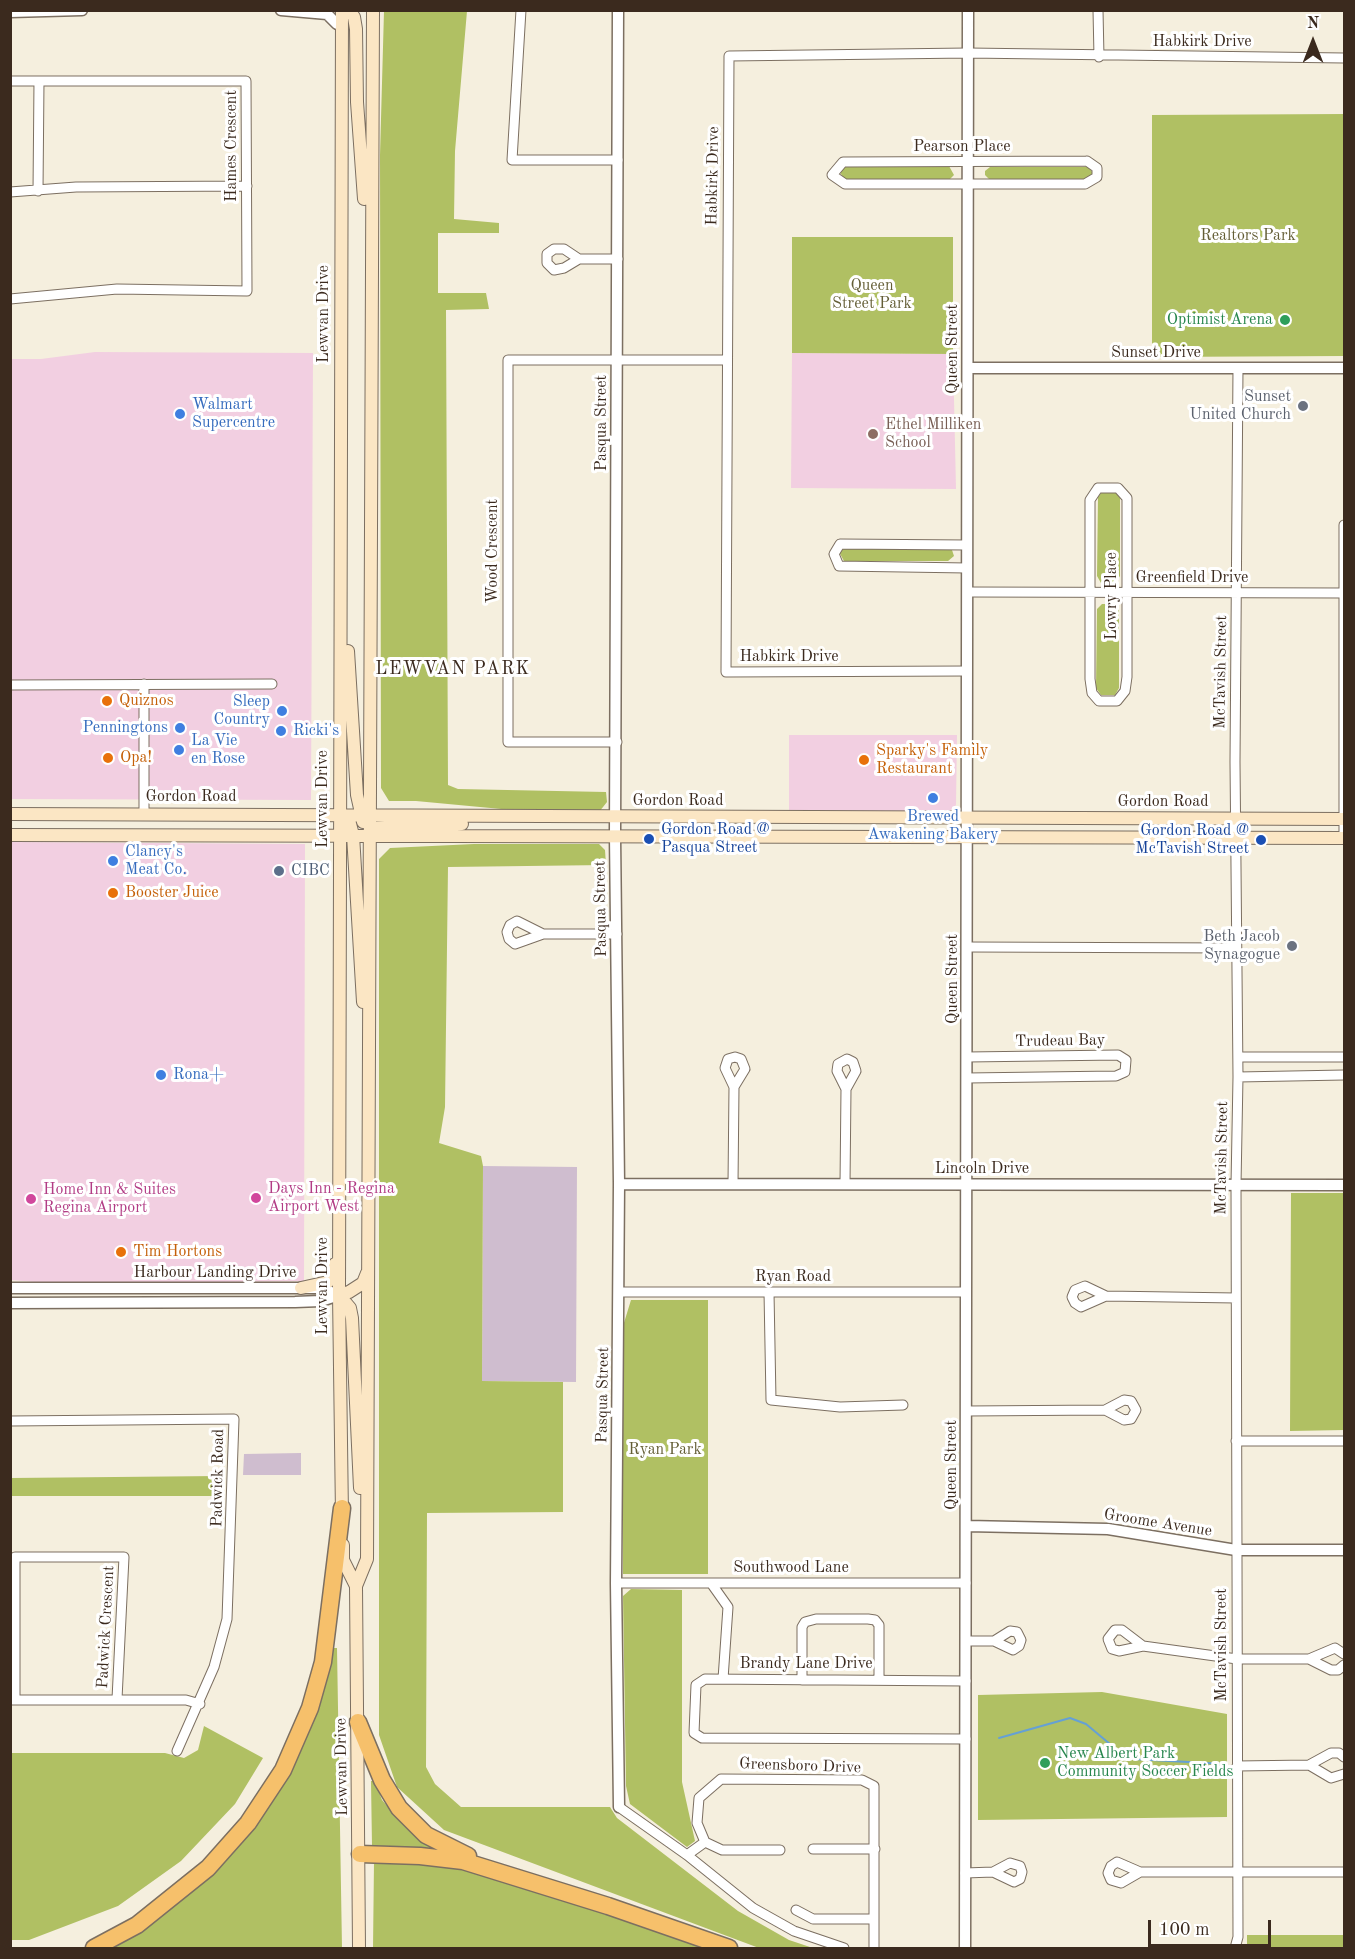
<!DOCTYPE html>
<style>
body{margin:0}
#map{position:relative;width:1355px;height:1959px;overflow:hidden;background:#f5efde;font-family:"Old Standard TT",serif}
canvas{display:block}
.frame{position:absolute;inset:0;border:12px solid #3b2a1e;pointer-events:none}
.north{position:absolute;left:1283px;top:12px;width:60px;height:60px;-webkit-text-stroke:4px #fff;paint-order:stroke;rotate:0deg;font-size:16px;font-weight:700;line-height:24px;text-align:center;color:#3b2a1e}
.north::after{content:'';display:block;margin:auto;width:21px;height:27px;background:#3b2a1e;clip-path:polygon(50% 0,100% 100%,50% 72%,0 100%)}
.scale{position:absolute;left:1148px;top:1920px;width:123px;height:27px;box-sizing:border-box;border:3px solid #3b2a1e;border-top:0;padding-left:8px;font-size:18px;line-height:21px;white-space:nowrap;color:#3b2a1e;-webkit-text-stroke:4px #fff;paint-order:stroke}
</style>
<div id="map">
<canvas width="1355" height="1959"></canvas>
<div class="frame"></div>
<div class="north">N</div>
<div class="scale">100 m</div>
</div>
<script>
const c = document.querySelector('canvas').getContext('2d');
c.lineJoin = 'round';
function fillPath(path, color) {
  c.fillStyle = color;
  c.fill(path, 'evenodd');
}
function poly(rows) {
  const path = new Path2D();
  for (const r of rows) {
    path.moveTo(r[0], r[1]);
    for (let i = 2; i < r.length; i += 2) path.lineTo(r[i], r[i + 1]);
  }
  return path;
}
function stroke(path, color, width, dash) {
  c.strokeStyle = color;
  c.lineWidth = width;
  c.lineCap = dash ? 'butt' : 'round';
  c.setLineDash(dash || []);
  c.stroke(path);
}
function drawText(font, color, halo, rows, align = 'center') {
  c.font = font + ' "Old Standard TT",serif';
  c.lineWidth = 6;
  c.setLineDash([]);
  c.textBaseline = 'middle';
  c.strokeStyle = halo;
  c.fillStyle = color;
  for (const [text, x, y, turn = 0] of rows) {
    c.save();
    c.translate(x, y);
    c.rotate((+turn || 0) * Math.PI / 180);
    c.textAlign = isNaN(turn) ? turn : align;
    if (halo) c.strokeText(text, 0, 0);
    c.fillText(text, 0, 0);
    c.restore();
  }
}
const built = poly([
 [95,352,313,353,311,800,11,799,11,359,41,359],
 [792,353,953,354,956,489,791,488],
 [789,735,957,735,956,805,950,811,789,811],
 [10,842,305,844,304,1281,58,1284,11,1280]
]);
const industrial = poly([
 [483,1166,577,1167,576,1382,482,1381],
 [301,1453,301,1475,243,1475,244,1454]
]);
const green = poly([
 [384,11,467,11,455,151,454,219,499,223,499,233,438,233,438,293,486,293,489,309,446,310,448,785,458,789,606,792,607,802,599,812,512,810,416,801,389,801,381,788,380,155],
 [1344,114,1344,356,1152,357,1152,115],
 [845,166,949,166,954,175,950,179,845,180,839,171],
 [990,167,1089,167,1094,175,1088,180,990,180,985,175,985,171],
 [792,237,953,237,953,354,792,353],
 [1102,492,1116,492,1120,498,1120,576,1115,583,1101,583,1097,576,1098,497],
 [845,548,948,548,952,550,954,556,948,561,844,561,839,552],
 [1102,604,1115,604,1119,610,1119,688,1115,695,1101,695,1096,688,1097,609],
 [474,844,599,844,605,850,606,865,448,867,445,1107,439,1143,481,1156,483,1166,482,1381,563,1382,563,1512,427,1513,426,1767,435,1784,461,1807,610,1807,617,1818,738,1911,789,1940,813,1948,759,1948,444,1830,397,1787,379,1735,379,859,390,848],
 [1291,1193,1344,1193,1344,1430,1290,1431],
 [631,1300,708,1300,708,1574,623,1574,623,1326],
 [219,1476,219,1496,11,1496,11,1478],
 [631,1589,682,1590,682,1782,695,1841,687,1847,630,1804,626,1786,623,1596],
 [330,1648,337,1648,342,1948,109,1948,126,1940,183,1899,215,1872,286,1778,313,1723],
 [1102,1692,1227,1714,1227,1817,978,1820,978,1695],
 [204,1726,263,1758,235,1804,181,1861,118,1906,29,1940,11,1940,11,1753,165,1753,184,1758,198,1750],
 [371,1781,375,1781,382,1800,403,1824,426,1841,462,1856,372,1846],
 [383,1860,462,1869,504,1879,713,1948,373,1948,374,1862],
 [1247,1935,1344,1935,1344,1948,1247,1948]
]);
const stream = poly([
 [999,1738,1070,1718,1086,1724,1123,1755,1134,1759,1224,1764]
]);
const minor = poly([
 [521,10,512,160,618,160],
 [1098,10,1099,57],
 [10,81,39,81],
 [1087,161,1097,168,1097,177,1085,184,845,184,832,175,843,162,1087,161],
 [10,192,76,187,247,186],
 [579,259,564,249,554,249,547,254,547,263,554,270,564,268,579,259,618,259],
 [10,299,117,289,247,291,246,81,39,81,38,191],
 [1098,488,1118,488,1127,498,1127,677,1125,691,1117,701,1099,701,1092,693,1090,679,1090,500,1098,488],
 [967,545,840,544,834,554,839,566,967,568],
 [968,592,1344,593],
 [967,671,726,672,729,56,968,53,1344,58],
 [10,685,272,684],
 [617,742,508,742,508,360,726,360],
 [144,814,144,684],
 [1344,838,1344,525],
 [543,934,517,921,510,925,507,932,509,939,515,944,543,934,617,934],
 [968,947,1235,948],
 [967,1057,1118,1055,1126,1060,1125,1072,1116,1076,967,1078],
 [1238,1057,1344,1057],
 [1238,1077,1344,1075],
 [733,1184,734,1087,725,1068,728,1059,735,1057,741,1059,745,1069,734,1087],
 [845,1184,846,1089,837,1071,838,1064,847,1059,853,1062,856,1071,846,1089],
 [619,1292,966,1292],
 [769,1292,771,1400,840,1407,903,1405],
 [1106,1296,1081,1307,1075,1303,1072,1297,1075,1290,1085,1286,1106,1296,1236,1298],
 [967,1411,1105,1410,1124,1400,1131,1401,1136,1410,1131,1419,1124,1420,1105,1410],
 [10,1421,234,1419,227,1619,214,1667,177,1751],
 [1236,1441,1344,1441],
 [616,1583,966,1583],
 [711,1583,728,1607,723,1679],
 [966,1641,994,1641,1010,1631,1017,1632,1021,1640,1019,1646,1013,1650,994,1641],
 [1143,1646,1122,1630,1115,1630,1108,1639,1112,1649,1119,1651,1143,1646,1237,1659,1309,1659,1335,1648,1344,1654],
 [1309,1659,1331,1670,1338,1670,1344,1665],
 [802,1680,802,1627,805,1622,816,1619,868,1619,875,1620,879,1625,879,1680],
 [11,1700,186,1700,200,1704],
 [15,1700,15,1557,124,1557,117,1699],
 [966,1739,702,1738,694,1733,696,1685,705,1679,966,1681],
 [1309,1765,1331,1778,1344,1774],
 [1237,1766,1309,1765,1331,1753,1339,1753,1344,1757],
 [619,1807,687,1855,753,1908,794,1931,844,1948],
 [705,1842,722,1850,780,1850],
 [813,1849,875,1849],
 [687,1855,705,1842,697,1823,699,1798,721,1779,862,1780,874,1786,874,1948],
 [1140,1872,1121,1883,1111,1880,1108,1873,1111,1866,1117,1862,1140,1872,1344,1872],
 [965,1873,993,1872,1010,1863,1020,1866,1022,1872,1020,1879,1014,1882,993,1872],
 [796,1910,813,1919,874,1919],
 [1235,1948,1238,1937,1236,1185,1238,1077,1235,762,1238,368]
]);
const tertiary = poly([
 [281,10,327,14,337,24],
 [618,10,615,836,619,1184,616,1583,619,1807],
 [10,12,82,10],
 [968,368,1344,368],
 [619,1184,1344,1185],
 [10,1288,320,1288,339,1295],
 [10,1303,295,1302,321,1301,339,1295],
 [967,1526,1108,1529,1236,1550,1344,1550],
 [965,1948,968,10]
]);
const secondary = poly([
 [342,10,339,1295,342,1515],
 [349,10,354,17,356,29,357,102,364,199],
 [348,651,357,795,363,822],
 [10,814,1344,819],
 [340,814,349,820,353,835,363,1002],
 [374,828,462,824],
 [10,835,1344,838],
 [301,1288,328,1282,334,1274,335,1264],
 [339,1295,350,1308,352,1318,360,1488],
 [339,1295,349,1292,363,1283,367,1273],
 [343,1545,343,1560,356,1586],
 [359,1948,356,1586,367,1559,373,10]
]);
const motorway = poly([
 [358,1722,382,1780,399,1808,426,1835,468,1856],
 [360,1854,420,1856,463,1861,608,1906,729,1948],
 [94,1948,137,1925,208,1868,248,1823,283,1770,310,1708,323,1662,342,1508]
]);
const markers = [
 [1285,320,6,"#2e9e5b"],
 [1303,406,6,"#6b7280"],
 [180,414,6,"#3f7fe0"],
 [873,434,6,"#8d6e63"],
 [107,701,6,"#e8710a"],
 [282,711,6,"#3f7fe0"],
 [180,728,6,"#3f7fe0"],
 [281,731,6,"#3f7fe0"],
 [179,750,6,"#3f7fe0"],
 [108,758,6,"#e8710a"],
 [864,760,6,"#e8710a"],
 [933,798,6,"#3f7fe0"],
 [649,839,6,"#1a4fb4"],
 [1261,840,6,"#1a4fb4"],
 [113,861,6,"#3f7fe0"],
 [279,871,6,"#5c6f8a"],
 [113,893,6,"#e8710a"],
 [1292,946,6,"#6b7280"],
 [161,1075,6,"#3f7fe0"],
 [256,1198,6,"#d1479c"],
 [31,1199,6,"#d1479c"],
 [121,1252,6,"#e8710a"],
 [1045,1763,6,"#2e9e5b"]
];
const streetNames = [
 ["Habkirk Drive",1202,42],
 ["Hames Crescent",232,146,-90],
 ["Pearson Place",962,147],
 ["Habkirk Drive",713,176,-89],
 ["Lewvan Drive",324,314,-90],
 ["Queen Street",953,349,-90],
 ["Sunset Drive",1156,353],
 ["Pasqua Street",602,423,-90],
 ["Wood Crescent",493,551,-90],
 ["Greenfield Drive",1192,578],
 ["Lowry Place",1112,596,-90],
 ["Habkirk Drive",789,657],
 ["McTavish Street",1221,672,-89],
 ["Gordon Road",191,797],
 ["Lewvan Drive",323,799,-90],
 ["Gordon Road",678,801],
 ["Gordon Road",1163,802],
 ["Pasqua Street",601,909,-91],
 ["Queen Street",953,979,-90],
 ["Trudeau Bay",1060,1041,-1],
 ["McTavish Street",1222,1158,-89],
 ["Lincoln Drive",982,1169],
 ["Harbour Landing Drive",215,1273],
 ["Ryan Road",793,1277],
 ["Lewvan Drive",323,1286,-90],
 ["Pasqua Street",603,1395,-89],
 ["Queen Street",952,1465,-90],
 ["Padwick Road",218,1478,-89],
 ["Groome Avenue",1158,1523,9],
 ["Southwood Lane",791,1568],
 ["Padwick Crescent",106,1627,-87],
 ["McTavish Street",1222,1645,-90],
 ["Brandy Lane Drive",806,1664],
 ["Greensboro Drive",800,1766,2],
 ["Lewvan Drive",342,1767,-91]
];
const parkNames = [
 ["Realtors Park",1248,236],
 ["Queen",872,286],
 ["Street Park",872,304],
 ["Ryan Park",665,1450]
];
const leisureNames = [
 ["Optimist Arena",1273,320],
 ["New Albert Park",1057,1754,"left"],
 ["Community Soccer Fields",1057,1772,"left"]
];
const worshipNames = [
 ["Sunset",1291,397],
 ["United Church",1291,415],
 ["Beth Jacob",1280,937],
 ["Synagogue",1280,955]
];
const shopNames = [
 ["Walmart",192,405],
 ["Supercentre",192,423],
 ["Sleep",270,702,"right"],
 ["Country",270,720,"right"],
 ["Penningtons",168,728,"right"],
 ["Ricki's",293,731],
 ["La Vie",191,741],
 ["en Rose",191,759],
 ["Brewed",933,817,"center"],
 ["Awakening Bakery",933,835,"center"],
 ["Clancy's",125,852],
 ["Meat Co.",125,870],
 ["Rona+",173,1075]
];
const educationNames = [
 ["Ethel Milliken",885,425],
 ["School",885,443]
];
const foodNames = [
 ["Quiznos",119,701],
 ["Sparky's Family",876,751],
 ["Restaurant",876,769],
 ["Opa!",120,758],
 ["Booster Juice",125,893],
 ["Tim Hortons",133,1252]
];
const transitNames = [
 ["Gordon Road @",661,830],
 ["Pasqua Street",661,848],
 ["Gordon Road @",1249,831,"right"],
 ["McTavish Street",1249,849,"right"]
];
const serviceNames = [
 ["CIBC",291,871]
];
const hotelNames = [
 ["Days Inn - Regina",268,1189],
 ["Airport West",268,1207],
 ["Home Inn & Suites",43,1190],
 ["Regina Airport",43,1208]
];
const neighbourhoodNames = [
 ["LEWVAN PARK",453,669]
];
fillPath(built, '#f2cfe1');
fillPath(industrial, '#cfbdcf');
fillPath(green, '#b0c063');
stroke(stream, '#65a0d5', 2);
stroke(minor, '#7c6f61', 11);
stroke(tertiary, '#7c6f61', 13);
stroke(secondary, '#7c6f61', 14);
stroke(motorway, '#7c6f61', 19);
stroke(minor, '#fff', 9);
stroke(tertiary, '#fff', 10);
stroke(secondary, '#fbe6c4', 12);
stroke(motorway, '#f6c06b', 16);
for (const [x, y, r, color] of markers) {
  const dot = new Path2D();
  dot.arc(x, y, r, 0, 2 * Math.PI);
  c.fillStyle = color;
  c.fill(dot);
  stroke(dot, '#fff', 2);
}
drawText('16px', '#3b2a1e', '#fff', streetNames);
drawText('16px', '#645e36', '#fff', parkNames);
drawText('16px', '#27864d', '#fff', leisureNames, 'right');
drawText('16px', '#5b616d', '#fff', worshipNames, 'right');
drawText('16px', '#366cbe', '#fff', shopNames, 'left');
drawText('16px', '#785e54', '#fff', educationNames, 'left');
drawText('16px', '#c56008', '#fff', foodNames, 'left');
drawText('16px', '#164399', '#fff', transitNames, 'left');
drawText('16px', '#4e5e75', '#fff', serviceNames, 'left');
drawText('16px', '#b23c85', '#fff', hotelNames, 'left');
c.letterSpacing = '1.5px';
drawText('18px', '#3b2a1e', '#fff', neighbourhoodNames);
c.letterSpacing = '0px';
</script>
